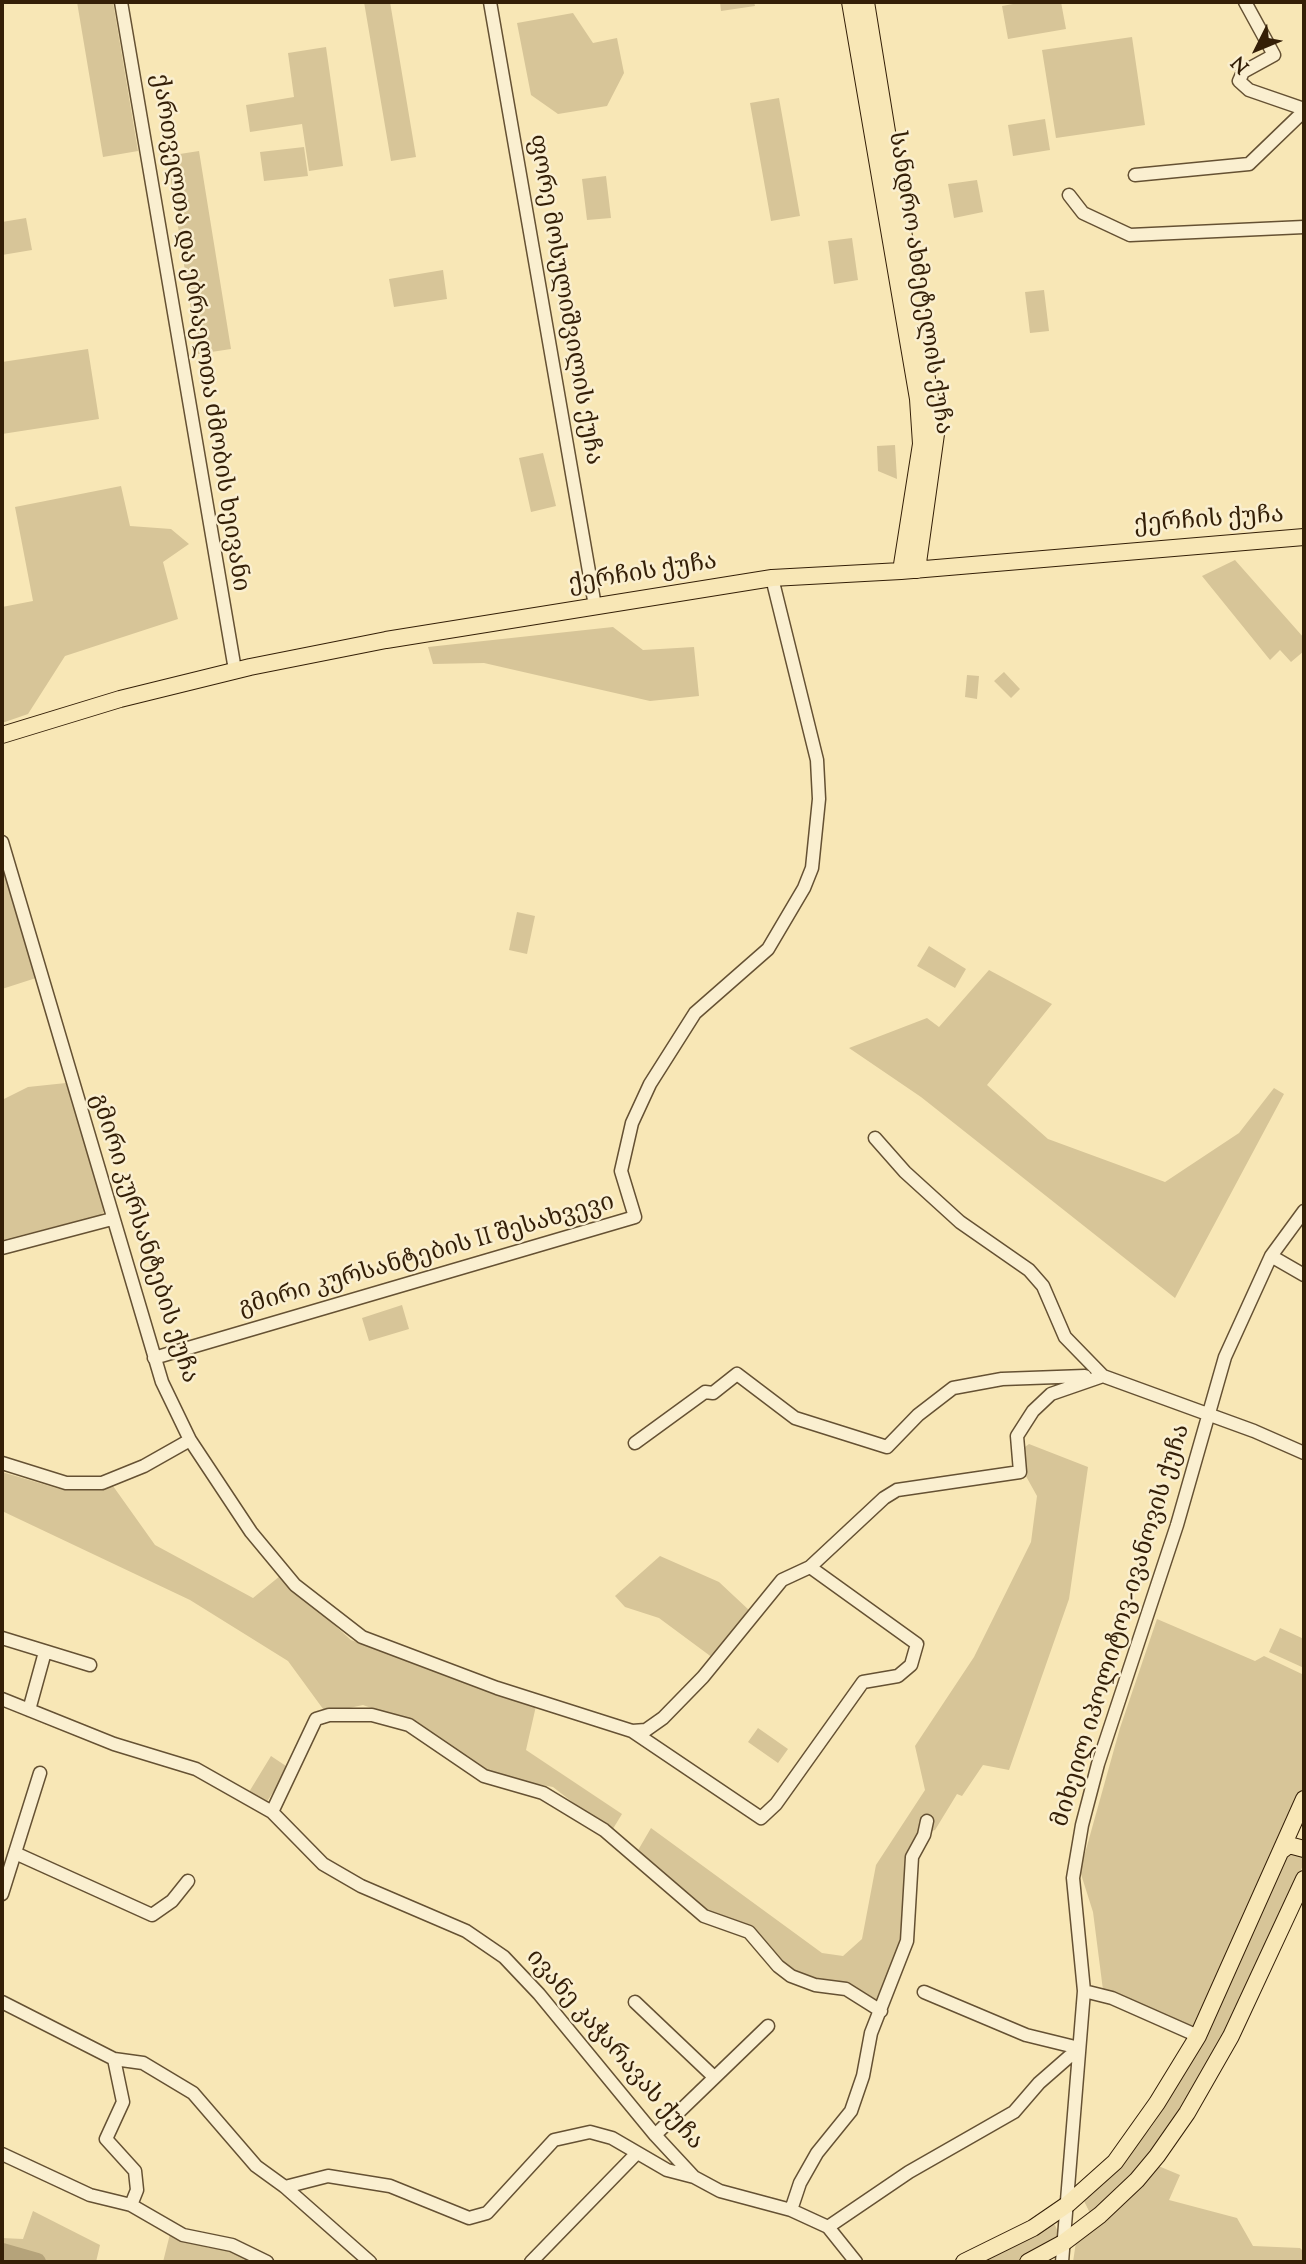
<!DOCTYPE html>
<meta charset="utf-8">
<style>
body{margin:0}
#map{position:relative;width:1306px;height:2264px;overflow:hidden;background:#f8e7b6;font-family:"Sorts Mill Goudy",serif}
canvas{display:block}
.frame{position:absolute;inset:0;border:4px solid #341f07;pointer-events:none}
.north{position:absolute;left:1222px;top:14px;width:70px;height:70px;-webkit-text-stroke:5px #faefd0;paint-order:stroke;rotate:227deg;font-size:19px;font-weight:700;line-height:28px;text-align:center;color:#341f07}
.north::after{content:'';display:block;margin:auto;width:24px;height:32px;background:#341f07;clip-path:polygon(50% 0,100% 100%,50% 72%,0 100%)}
</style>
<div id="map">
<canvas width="1306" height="2264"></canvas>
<div class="frame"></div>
<div class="north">N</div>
</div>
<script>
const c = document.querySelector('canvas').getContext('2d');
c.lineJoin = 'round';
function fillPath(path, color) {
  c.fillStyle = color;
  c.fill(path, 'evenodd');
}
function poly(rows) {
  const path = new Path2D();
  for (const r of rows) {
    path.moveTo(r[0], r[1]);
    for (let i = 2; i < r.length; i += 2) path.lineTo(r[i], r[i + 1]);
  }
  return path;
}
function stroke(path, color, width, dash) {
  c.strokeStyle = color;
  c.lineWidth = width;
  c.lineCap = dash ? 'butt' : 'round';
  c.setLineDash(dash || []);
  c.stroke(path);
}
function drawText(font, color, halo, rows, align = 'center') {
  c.font = font + ' "Sorts Mill Goudy","Noto Serif Georgian",serif';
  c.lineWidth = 5;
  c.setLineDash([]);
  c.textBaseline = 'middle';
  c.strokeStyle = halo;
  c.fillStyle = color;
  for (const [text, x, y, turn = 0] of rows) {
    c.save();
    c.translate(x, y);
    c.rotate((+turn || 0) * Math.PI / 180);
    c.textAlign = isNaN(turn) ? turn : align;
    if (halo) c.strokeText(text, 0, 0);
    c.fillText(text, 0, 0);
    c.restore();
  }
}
const green = poly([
 [77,2,113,2,138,151,103,157],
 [364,2,390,2,416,157,391,161],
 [720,2,754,2,755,6,721,11],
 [1024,2,1061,2,1066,29,1008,39,1002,6],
 [573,13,593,43,617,38,624,73,607,106,558,114,531,95,517,23],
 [1132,37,1145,125,1056,138,1042,50],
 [326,47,343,166,309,171,302,124,250,132,246,105,294,97,288,53],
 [779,98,800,216,771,221,750,103],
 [1045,119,1050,150,1013,156,1008,125],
 [304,147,308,176,264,181,260,152],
 [199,151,231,349,198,354,167,156],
 [606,176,611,218,587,220,582,179],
 [977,180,983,212,954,218,948,184],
 [26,218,32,250,2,255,2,222],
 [852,238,858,280,834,284,828,241],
 [443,270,447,299,394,307,389,279],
 [1044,290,1049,331,1030,333,1025,292],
 [88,349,99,419,2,434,2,362],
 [895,445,897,479,878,471,877,446],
 [543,453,556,506,531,512,519,458],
 [121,486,130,526,171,529,189,544,163,562,178,619,65,656,28,714,2,723,2,607,33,601,15,507],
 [1235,560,1304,638,1304,651,1291,662,1280,650,1270,660,1202,576],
 [613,627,643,650,694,647,699,696,650,701,484,663,433,664,428,647],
 [1004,672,1020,689,1011,698,994,681],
 [967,675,979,676,977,699,965,697],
 [2,861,36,978,2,989],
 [517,912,535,916,527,954,509,950],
 [929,946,966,969,955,988,917,966],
 [989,970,1052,1004,987,1085,1048,1139,1165,1182,1239,1133,1274,1088,1284,1094,1175,1298,921,1097,849,1048,927,1018,939,1027],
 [66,1083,105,1210,101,1215,2,1240,2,1100,28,1087],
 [402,1305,409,1329,369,1341,362,1318],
 [1029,1444,1088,1467,1069,1599,1009,1770,983,1765,962,1796,957,1794,935,1830,921,1834,905,1931,882,2000,872,2000,814,1982,785,1965,749,1928,707,1910,637,1852,651,1828,822,1953,843,1956,862,1939,876,1865,925,1790,915,1746,974,1657,1031,1542,1037,1496,1022,1469,1022,1449],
 [2,1472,63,1490,113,1486,155,1545,253,1598,280,1576,351,1640,536,1706,526,1750,622,1814,611,1832,553,1787,491,1775,420,1726,363,1705,326,1713,288,1661,190,1600,2,1511],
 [660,1556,719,1582,750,1611,713,1658,659,1618,625,1607,615,1596],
 [1157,1619,1255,1661,1264,1656,1304,1675,1304,1788,1195,2031,1103,1990,1093,1912,1080,1871,1120,1728],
 [1280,1628,1304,1639,1304,1668,1269,1652],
 [758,1728,788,1749,778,1763,748,1742],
 [271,1756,289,1768,266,1803,249,1792],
 [1291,1849,1304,1851,1304,1863,1247,1990,1196,2091,1124,2187,1091,2215,1084,2201,1114,2172,1152,2126,1200,2048],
 [1156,2165,1180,2175,1169,2200,1237,2218,1253,2246,1300,2248,1304,2252,1304,2262,1073,2262,1076,2242],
 [33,2211,100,2245,96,2262,2,2262,2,2238,23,2239],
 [1052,2224,1055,2225,1060,2237,1020,2262,978,2262,1013,2247],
 [170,2234,209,2248,230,2248,261,2262,163,2262]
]);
const river = poly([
 [2,2252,37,2262]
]);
const minor = poly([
 [121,2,235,670],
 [490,2,595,606],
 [1245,2,1274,55,1243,72,1239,81,1249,90,1304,109],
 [1135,175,1249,164,1304,111],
 [1069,195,1083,213,1130,235,1304,227],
 [2,842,162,1382,190,1440,251,1532,295,1585,362,1637,497,1688,632,1731,761,1818,776,1804,863,1682,898,1676,911,1665,917,1644,810,1567],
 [875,1138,905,1172,960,1222,1029,1270,1043,1286,1065,1337,1103,1376],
 [2,1248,112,1219],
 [1271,1256,1304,1275],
 [154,1358,635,1217,621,1171,632,1123,650,1084,695,1013,768,949,804,888,812,868,819,799,817,760,772,578],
 [635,1443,705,1392,713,1393,737,1374,795,1418,887,1447,918,1415,953,1388,1002,1379,1085,1376],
 [2,1463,66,1483,102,1483,144,1466,190,1440],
 [2,1638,90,1665],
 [2,1699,114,1744,196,1769,272,1812,323,1864,361,1886,466,1931,504,1957,539,1994,655,2135,694,2177,720,2191,791,2210,828,2227,856,2262],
 [29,1710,45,1652],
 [632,1731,646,1730,663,1718,703,1677,782,1580,810,1567,884,1498,897,1490,1020,1472,1017,1436,1033,1411,1051,1394,1103,1376,1254,1431,1304,1453],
 [272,1812,316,1719,329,1715,372,1715,409,1725,484,1776,543,1793,604,1830,704,1916,749,1932,778,1966,791,1976,815,1985,846,1989,881,2011],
 [15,1853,152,1915,172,1901,188,1881],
 [2,1894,40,1773],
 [1084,1991,1112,1998,1198,2036],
 [924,1992,1026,2035,1079,2048],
 [2,2002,114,2059,143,2063,193,2093,256,2166,285,2187,370,2262],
 [635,2002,713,2076],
 [655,2135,768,2026],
 [2,2154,90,2195,131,2205,137,2190,135,2171,106,2139,123,2102,114,2059],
 [285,2187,328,2176,390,2186,469,2218,487,2213,554,2140,590,2132,612,2138,667,2170,694,2177],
 [131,2205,183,2235,232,2245,267,2262],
 [791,2210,800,2183,817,2153,851,2111,863,2076,871,2033,907,1941,912,1857,924,1835,927,1821],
 [828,2227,909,2172,1014,2112,1039,2083,1079,2048],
 [531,2262,637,2153],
 [1062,2262,1084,1991,1073,1878,1082,1825,1098,1764,1177,1525,1225,1357,1271,1256,1304,1211]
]);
const major = poly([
 [850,2,918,399,921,444,901,571],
 [866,2,936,434,917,570],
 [2,735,120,699,250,667,386,640,772,578,901,571,1304,537],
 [1281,1851,1289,1845,1304,1849],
 [964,2262,1033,2228,1068,2204,1115,2162,1157,2103,1198,2036,1304,1799],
 [1028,2262,1063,2243,1100,2215,1137,2180,1157,2156,1187,2113,1231,2036,1304,1879]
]);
const streetNames = [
 ["სანდრო ახმეტელის ქუჩა",918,283,81],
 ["ფორე მოსულიშვილის ქუჩა",563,300,80],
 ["ქართველთა და ებრაელთა ძმობის ხეივანი",198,333,81],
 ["ქერჩის ქუჩა",1209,522,-4],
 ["ქერჩის ქუჩა",643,575,-9],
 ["გმირი კურსანტების ქუჩა",142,1239,72],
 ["გმირი კურსანტების II შესახვევი",427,1257,-16],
 ["მიხეილ იპოლიტოვ-ივანოვის ქუჩა",1123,1626,-73],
 ["ივანე კაჭარავას ქუჩა",613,2051,49]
];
fillPath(green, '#d7c598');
stroke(river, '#b5a37a', 18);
stroke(minor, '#655133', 15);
stroke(major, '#341f07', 18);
stroke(minor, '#faefd0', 12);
stroke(major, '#f8e7b6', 16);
drawText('24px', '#341f07', '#faefd0', streetNames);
</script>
